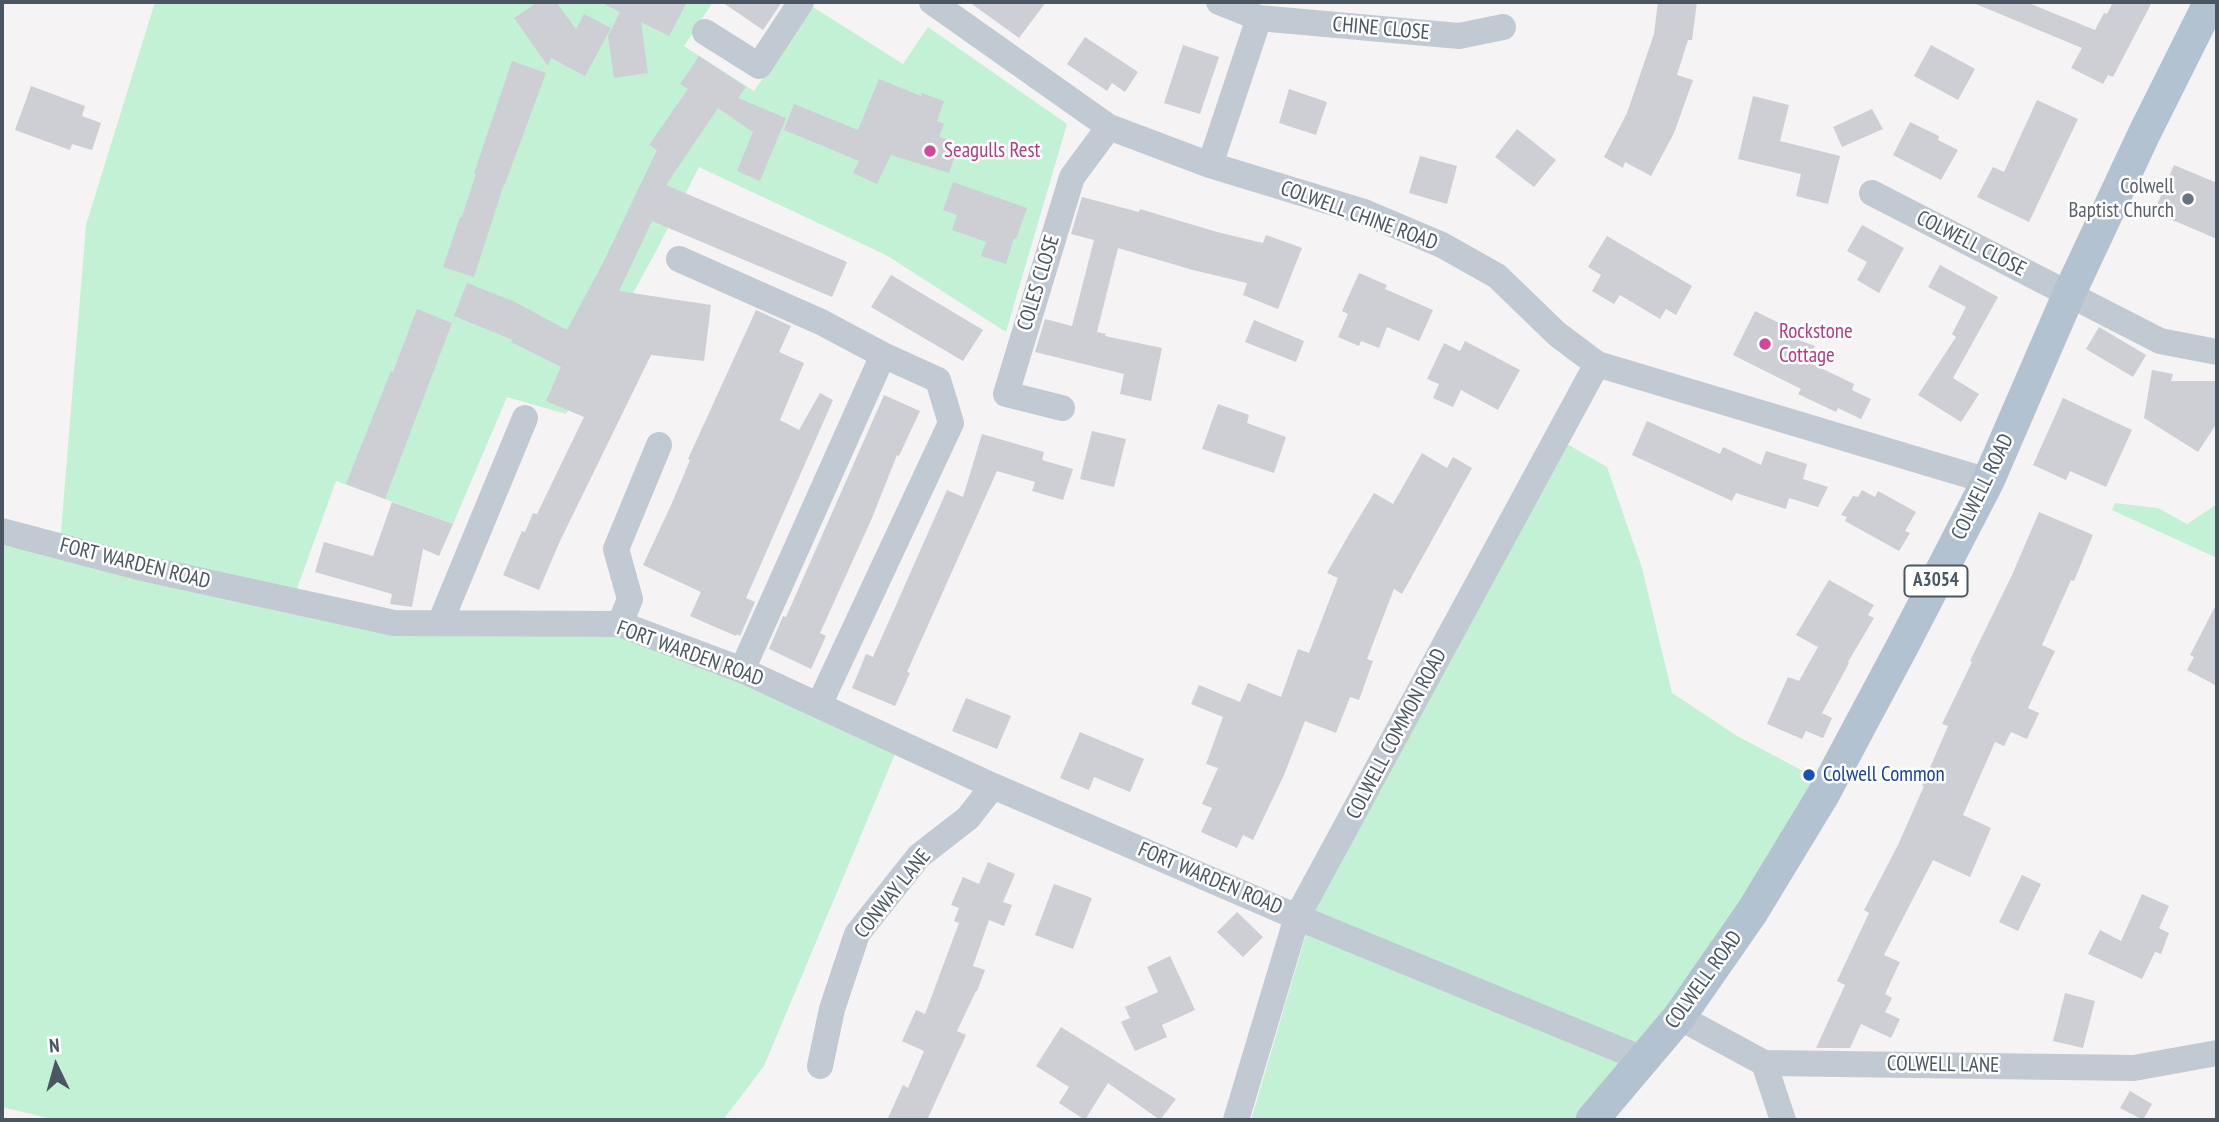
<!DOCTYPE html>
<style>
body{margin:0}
#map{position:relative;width:2219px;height:1122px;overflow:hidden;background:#f5f3f3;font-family:"PT Sans Narrow",sans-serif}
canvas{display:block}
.frame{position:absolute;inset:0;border:4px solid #4a5661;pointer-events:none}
.north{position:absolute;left:21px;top:1031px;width:70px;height:70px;-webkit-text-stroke:5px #fff;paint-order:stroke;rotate:355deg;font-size:19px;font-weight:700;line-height:28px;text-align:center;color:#4a5661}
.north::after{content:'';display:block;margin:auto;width:24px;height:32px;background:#4a5661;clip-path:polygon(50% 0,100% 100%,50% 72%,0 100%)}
</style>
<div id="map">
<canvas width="2219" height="1122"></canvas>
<div class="frame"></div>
<div class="north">N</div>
</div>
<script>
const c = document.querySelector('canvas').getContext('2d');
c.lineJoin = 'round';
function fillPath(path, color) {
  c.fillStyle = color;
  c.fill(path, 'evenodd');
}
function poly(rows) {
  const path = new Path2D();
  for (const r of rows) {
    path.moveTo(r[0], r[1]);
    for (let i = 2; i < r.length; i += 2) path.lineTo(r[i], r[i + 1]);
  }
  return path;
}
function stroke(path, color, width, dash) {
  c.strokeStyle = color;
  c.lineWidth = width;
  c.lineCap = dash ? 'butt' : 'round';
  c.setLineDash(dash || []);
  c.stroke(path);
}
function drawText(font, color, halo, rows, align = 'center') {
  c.font = font + ' "PT Sans Narrow",sans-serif';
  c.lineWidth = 5;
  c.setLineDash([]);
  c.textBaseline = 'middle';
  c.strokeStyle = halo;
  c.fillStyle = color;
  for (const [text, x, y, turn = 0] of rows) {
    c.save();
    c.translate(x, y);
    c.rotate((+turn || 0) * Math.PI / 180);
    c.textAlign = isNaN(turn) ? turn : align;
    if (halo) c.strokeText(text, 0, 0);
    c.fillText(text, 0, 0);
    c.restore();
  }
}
const green = poly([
 [155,2,713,2,684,46,754,91,813,7,903,64,928,27,1067,124,1006,332,886,255,699,167,654,255,566,414,507,397,453,524,336,481,295,594,263,602,619,630,898,747,764,1066,723,1120,56,1120,2,1107,2,545,59,557,86,225],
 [1567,444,1607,467,1642,568,1672,693,1737,736,1822,781,1738,924,1577,1120,1251,1120,1314,907],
 [2115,503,2158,508,2187,524,2217,504,2217,558,2112,510]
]);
const building = poly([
 [538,2,556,2,576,29,584,14,611,28,585,76,551,58,548,66,514,18],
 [600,2,687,2,669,36,641,22,648,73,614,78,608,36,620,12],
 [722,2,782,2,763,30],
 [969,2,1046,2,1019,38],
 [1658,2,1697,2,1692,40,1688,40,1677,75,1693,80,1674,133,1651,176,1625,162,1623,168,1604,157,1627,113,1654,34],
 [1971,2,2026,2,2095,30,2104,13,2107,14,2113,2,2152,2,2113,77,2108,75,2103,84,2071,68,2082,48],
 [1085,37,1138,72,1125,92,1112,83,1107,91,1067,64],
 [1183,45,1219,57,1200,114,1164,103],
 [1931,45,1975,69,1958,100,1914,76],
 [699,56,746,87,738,98,786,118,760,181,737,171,753,132,718,108,666,185,847,262,832,297,652,221,619,291,711,305,704,361,651,355,560,541,539,590,503,575,522,531,525,532,533,513,537,514,584,417,546,401,561,367,511,342,513,340,454,316,467,283,513,301,567,330,604,261,657,150,649,145,688,89,680,84],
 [512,61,546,73,505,184,504,184,474,277,443,267,460,217,462,217,476,174,474,173],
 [879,79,921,96,922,93,944,101,937,121,944,124,939,137,959,144,949,173,891,155,877,184,853,173,859,161,784,130,794,104,858,130],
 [31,86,85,106,82,116,101,123,92,150,72,144,70,150,15,130],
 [1289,89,1327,102,1316,135,1279,123],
 [1753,96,1789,105,1780,141,1840,156,1828,204,1796,196,1801,174,1738,159],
 [2037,100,2078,119,2029,222,1977,197,1993,167,2004,172],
 [1872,109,1883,129,1842,147,1833,127],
 [1910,122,1939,136,1938,140,1958,150,1941,180,1893,155],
 [1517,129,1556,160,1534,187,1495,157],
 [1420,156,1457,166,1447,204,1409,193],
 [2174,165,2217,183,2217,239,2154,212],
 [953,182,1027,208,1016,239,1014,238,1006,264,981,256,986,242,952,230,957,215,943,210],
 [1082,197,1139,212,1140,209,1217,232,1263,243,1266,235,1302,248,1278,309,1243,295,1247,283,1193,270,1118,248,1097,332,1106,334,1105,336,1162,348,1151,401,1120,394,1124,374,1035,352,1045,319,1072,326,1094,240,1071,234],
 [1862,225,1904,248,1879,293,1857,280,1867,262,1847,251],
 [1607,236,1692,286,1676,315,1666,309,1660,319,1620,295,1614,304,1592,291,1601,275,1588,267],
 [1940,265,1998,297,1953,378,1979,394,1961,422,1918,395,1956,337,1952,334,1966,307,1928,287],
 [1359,273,1387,285,1385,289,1433,310,1419,341,1387,327,1379,348,1361,341,1359,346,1338,337,1348,314,1342,311],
 [891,275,983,330,963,361,871,307],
 [417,309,452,323,385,499,346,484,391,371,393,372],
 [756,310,791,326,779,352,804,363,780,420,799,430,820,393,833,400,746,598,755,602,740,636,737,634,736,636,690,616,701,592,643,565,672,503,690,460,688,459],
 [1755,311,1797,332,1796,339,1815,346,1808,362,1854,384,1852,390,1871,399,1861,419,1838,408,1836,412,1798,394,1801,389,1733,355],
 [1254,320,1304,341,1296,362,1245,342],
 [2099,327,2146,355,2133,377,2086,349],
 [1465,341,1520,370,1498,410,1461,390,1453,407,1433,398,1439,384,1427,379,1444,343,1460,351],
 [2152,370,2173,374,2171,381,2217,381,2217,423,2198,452,2144,418],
 [884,395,920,411,899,456,897,455,872,518,820,633,826,636,811,669,769,649,783,616,786,617],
 [2063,398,2132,430,2106,487,2070,471,2066,480,2033,465],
 [1218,404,1249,415,1247,423,1286,437,1274,473,1202,449],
 [1647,421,1720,454,1723,447,1761,465,1766,451,1807,464,1803,479,1828,487,1818,507,1789,498,1786,509,1736,493,1732,501,1632,455],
 [1092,431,1126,439,1114,487,1080,479],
 [982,434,1044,452,1042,460,1073,469,1063,500,1032,491,1035,482,997,471,907,672,910,673,895,706,852,688,866,654,873,657,947,490,963,497],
 [1422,453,1447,468,1453,457,1472,468,1402,594,1394,589,1367,659,1373,661,1359,700,1350,697,1336,733,1305,721,1284,775,1253,840,1243,835,1237,848,1201,832,1212,808,1202,804,1218,768,1206,764,1223,717,1191,704,1199,685,1240,702,1248,683,1281,697,1298,649,1309,653,1338,578,1327,573,1348,536,1374,493,1393,504],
 [1862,490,1875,497,1878,491,1916,512,1905,531,1910,533,1899,551,1845,521,1847,517,1841,515,1853,496,1858,497],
 [392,502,453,524,439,556,423,549,412,607,390,604,392,594,315,572,324,542,373,556],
 [2039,512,2093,535,2074,581,2071,580,2042,645,2055,651,2028,708,2039,713,2027,739,2011,732,2004,746,1995,742,1963,815,1991,828,1970,877,1933,860,1884,955,1900,962,1885,994,1892,998,1885,1012,1900,1019,1891,1038,1861,1024,1850,1048,1816,1048,1845,985,1837,981,1869,913,1864,910,1898,845,1924,786,1922,786,1948,726,1942,724,1972,662,1970,661,2012,575],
 [1829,580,1874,605,1868,615,1874,618,1848,662,1849,663,1822,713,1832,718,1823,738,1806,731,1802,739,1767,724,1788,677,1799,681,1818,647,1796,635],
 [2217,603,2217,686,2187,670,2194,657,2190,655],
 [966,698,1011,716,997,749,952,731],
 [1080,732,1144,759,1130,792,1094,777,1089,790,1060,778],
 [988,862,1015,874,1003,902,1012,905,1004,926,989,920,973,966,985,970,977,991,976,991,957,1031,966,1035,927,1120,887,1120,903,1085,908,1088,924,1051,902,1041,916,1010,925,1014,959,923,954,921,959,908,951,905,963,877,979,884],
 [2022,875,2041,884,2018,931,1999,922],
 [1054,884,1092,898,1073,949,1035,935],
 [2142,894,2169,906,2159,928,2169,933,2161,954,2155,952,2142,979,2088,954,2100,930,2121,941],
 [1237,912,1263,937,1243,957,1217,932],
 [1170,956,1195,1010,1162,1025,1167,1037,1135,1051,1121,1022,1130,1018,1125,1007,1158,992,1147,967],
 [2065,993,2095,1001,2083,1048,2053,1041],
 [1061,1027,1176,1099,1160,1120,1108,1083,1085,1120,1059,1103,1069,1087,1036,1066],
 [2130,1091,2152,1104,2143,1120,2120,1108]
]);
const minor = poly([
 [932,2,1109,127,1210,165,1364,212,1442,245,1497,276,1557,334,1597,364,1988,481],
 [1219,2,1259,18,1459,36,1503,27],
 [705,32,759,66,801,2],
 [1210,165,1259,18],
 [1872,193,2160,341,2217,352],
 [679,259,821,322,883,355],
 [1062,408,1006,394,1072,177,1109,127],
 [2,531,138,567,394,623,620,624,742,670,993,786,1297,917,1645,1060],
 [440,623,525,418],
 [620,624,630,599,616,549,659,445],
 [742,670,883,355,938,380,951,423,819,705],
 [1679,1017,1764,1063,2134,1068,2217,1053],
 [1764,1063,1783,1120],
 [820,1066,832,1009,857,934,919,856,968,818,993,786],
 [1236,1120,1297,917,1597,364]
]);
const major = poly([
 [1592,1120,1679,1017,1752,912,1823,795,1903,645,1988,481,2069,294,2145,132,2210,2]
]);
const markers = [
 [930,151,7,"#d1479c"],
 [2188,199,7,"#6b7280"],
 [1765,344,7,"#d1479c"],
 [1809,775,7,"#1a4fb4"]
];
const shields = [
 [1936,581,63]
];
const shieldNames = [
 ["A3054",1936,581]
];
const streetNames = [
 ["CHINE CLOSE",1381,29,5],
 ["COLWELL CHINE ROAD",1359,216,20],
 ["COLWELL CLOSE",1971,244,27],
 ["COLES CLOSE",1039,283,-73],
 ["COLWELL ROAD",1983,487,-64],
 ["FORT WARDEN ROAD",135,564,14],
 ["FORT WARDEN ROAD",690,654,20],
 ["COLWELL COMMON ROAD",1397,734,-62],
 ["FORT WARDEN ROAD",1210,879,23],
 ["CONWAY LANE",893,894,-51],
 ["COLWELL ROAD",1704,980,-54],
 ["COLWELL LANE",1943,1065,1]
];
const hotelNames = [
 ["Seagulls Rest",944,151],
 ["Rockstone",1779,332],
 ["Cottage",1779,356]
];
const worshipNames = [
 ["Colwell",2174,187],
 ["Baptist Church",2174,211]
];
const transitNames = [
 ["Colwell Common",1823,775]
];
fillPath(green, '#c3f1d5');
fillPath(building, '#cdcfd5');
stroke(minor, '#c1cad2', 26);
stroke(major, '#b3c2d1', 33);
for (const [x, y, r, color] of markers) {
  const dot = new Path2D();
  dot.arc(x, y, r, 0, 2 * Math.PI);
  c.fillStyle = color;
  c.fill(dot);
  stroke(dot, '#fff', 2.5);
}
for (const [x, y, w] of shields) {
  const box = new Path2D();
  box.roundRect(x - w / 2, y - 15.5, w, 31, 5);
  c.fillStyle = '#fff';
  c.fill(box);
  stroke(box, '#4a5661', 2);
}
drawText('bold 19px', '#4a5661', null, shieldNames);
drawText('21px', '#4a5661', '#fff', streetNames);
drawText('21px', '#b23c85', '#fff', hotelNames, 'left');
drawText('21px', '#5b616d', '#fff', worshipNames, 'right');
drawText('21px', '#164399', '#fff', transitNames, 'left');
</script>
